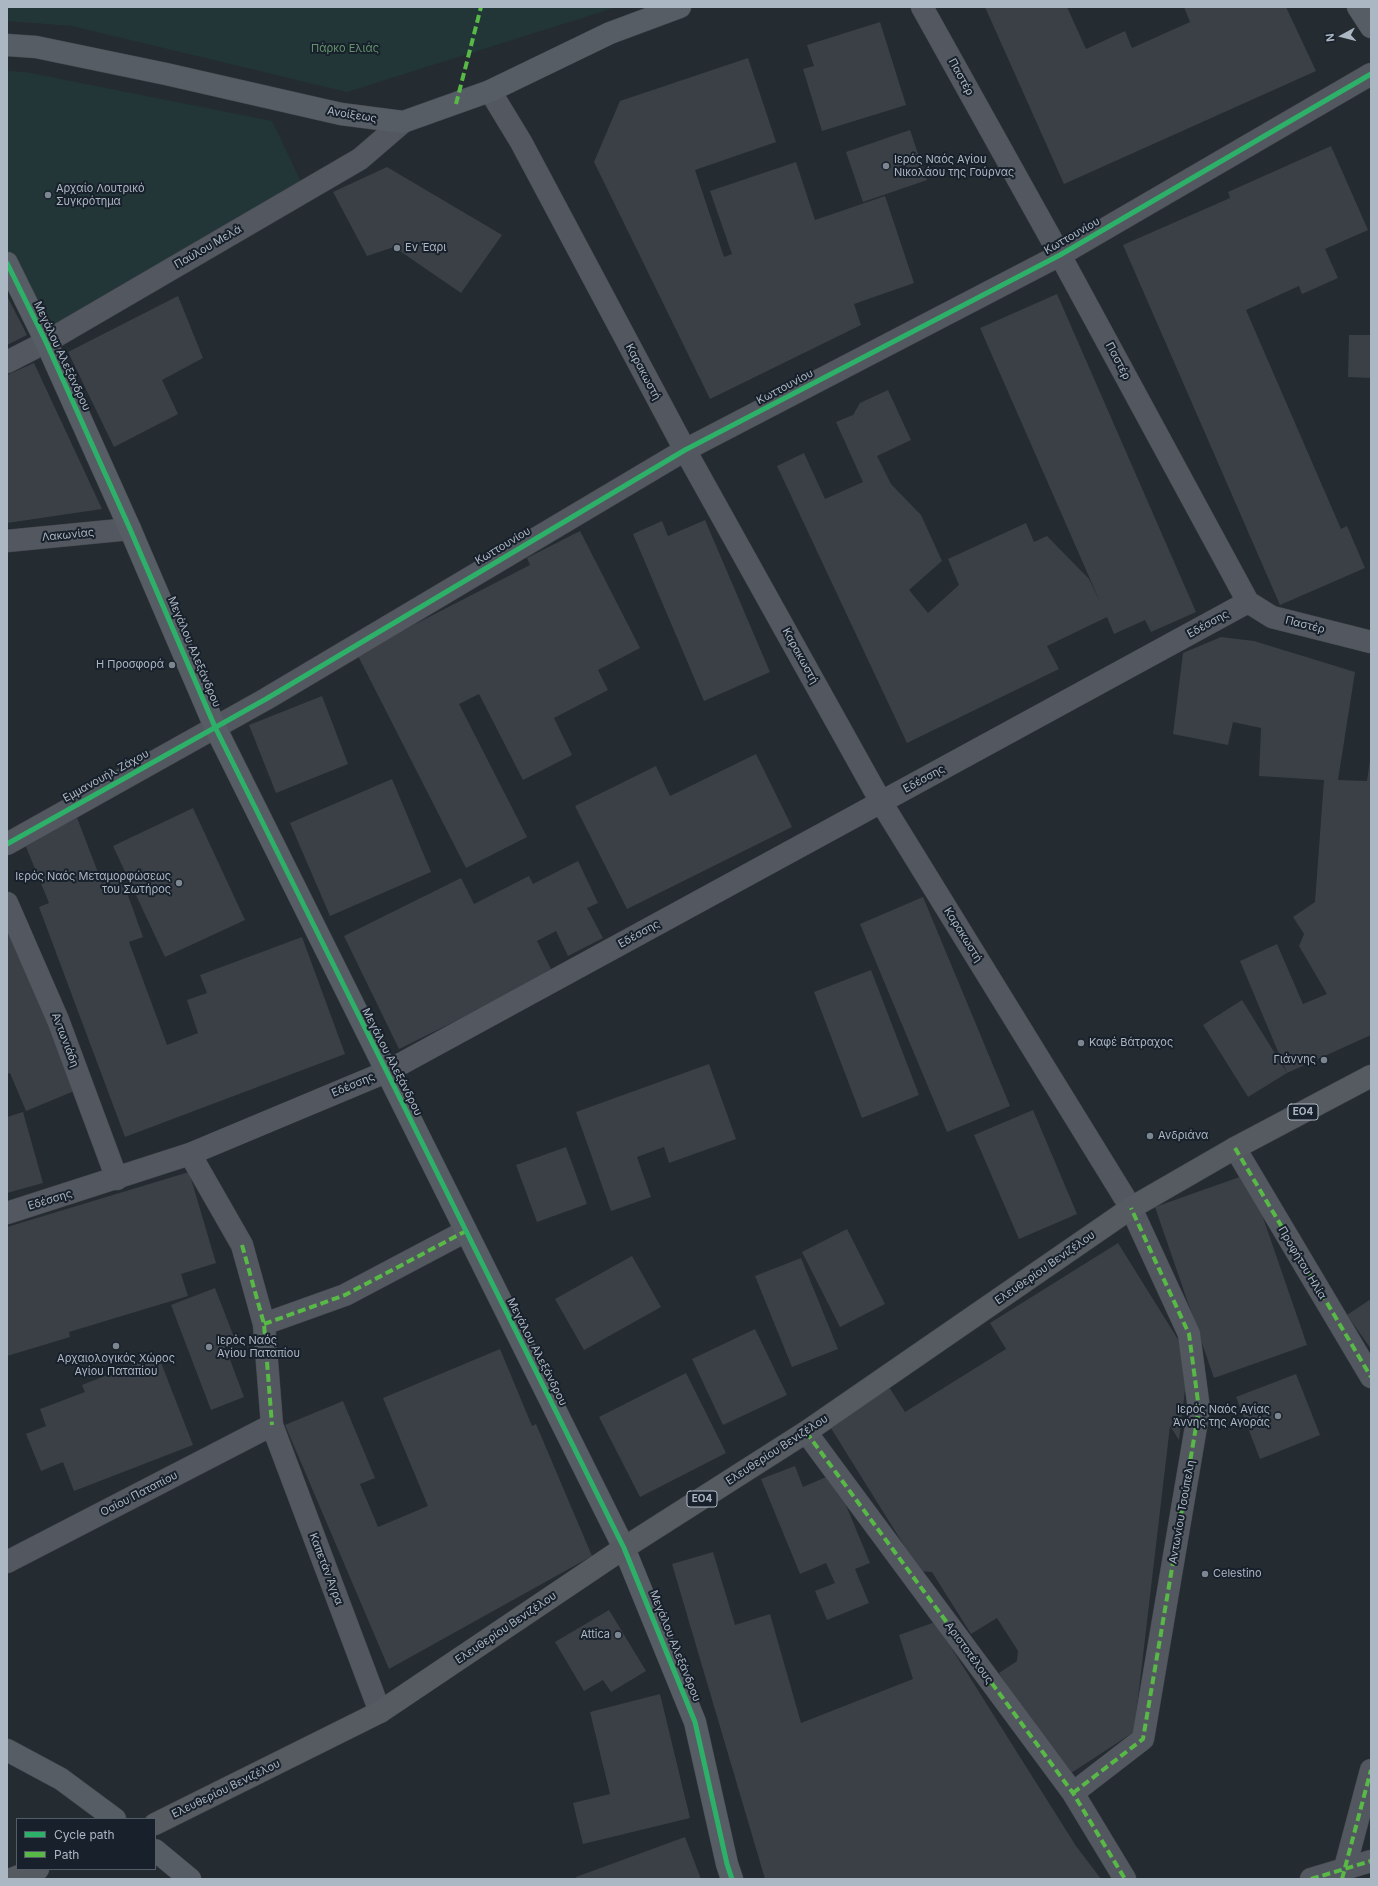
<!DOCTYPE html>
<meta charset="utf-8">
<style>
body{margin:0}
#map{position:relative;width:1378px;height:1886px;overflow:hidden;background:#242b31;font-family:Inter,sans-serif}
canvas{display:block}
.frame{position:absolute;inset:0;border:8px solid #acb7c4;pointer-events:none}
.legend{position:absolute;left:16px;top:1818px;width:140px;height:52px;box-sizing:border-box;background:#18212b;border:1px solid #535d68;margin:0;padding:5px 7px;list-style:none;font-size:12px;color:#acb7c4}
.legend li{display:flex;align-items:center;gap:8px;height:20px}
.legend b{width:20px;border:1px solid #535d68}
.north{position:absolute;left:1322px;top:16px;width:40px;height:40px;-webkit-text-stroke:3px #18212b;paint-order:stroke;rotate:263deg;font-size:11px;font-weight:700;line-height:16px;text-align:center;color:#acb7c4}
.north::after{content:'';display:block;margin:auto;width:14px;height:18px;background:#acb7c4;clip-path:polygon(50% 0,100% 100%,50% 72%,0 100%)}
</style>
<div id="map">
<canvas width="1378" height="1886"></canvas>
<div class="frame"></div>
<ul class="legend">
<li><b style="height:5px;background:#2db169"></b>Cycle path</li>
<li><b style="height:5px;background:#58b947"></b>Path</li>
</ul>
<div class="north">N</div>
</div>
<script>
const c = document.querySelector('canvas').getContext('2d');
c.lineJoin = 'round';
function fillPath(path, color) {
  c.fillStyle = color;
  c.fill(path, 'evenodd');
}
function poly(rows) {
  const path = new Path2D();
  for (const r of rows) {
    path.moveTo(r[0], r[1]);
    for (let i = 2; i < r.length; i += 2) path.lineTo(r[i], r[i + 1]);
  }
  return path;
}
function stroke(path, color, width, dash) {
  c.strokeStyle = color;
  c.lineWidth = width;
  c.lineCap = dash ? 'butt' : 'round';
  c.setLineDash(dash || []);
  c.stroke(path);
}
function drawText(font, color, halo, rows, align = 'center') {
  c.font = font + ' Inter,sans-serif';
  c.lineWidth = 4;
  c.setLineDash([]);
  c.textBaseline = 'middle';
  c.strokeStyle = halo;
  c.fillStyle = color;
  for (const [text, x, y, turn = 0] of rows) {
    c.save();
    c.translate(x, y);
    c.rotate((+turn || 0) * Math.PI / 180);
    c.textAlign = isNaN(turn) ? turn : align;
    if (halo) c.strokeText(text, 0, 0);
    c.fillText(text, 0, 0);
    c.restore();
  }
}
const green = poly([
 [7,7,617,7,347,92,72,26,7,21],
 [7,71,25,72,272,121,305,190,46,342,7,259]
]);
const building = poly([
 [985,7,1067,7,1086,49,1125,31,1132,48,1190,22,1184,7,1286,7,1316,71,1064,184],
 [880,22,906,105,822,131,803,69,814,66,807,45],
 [748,58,776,142,695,170,724,257,732,254,710,191,796,162,815,220,885,196,914,283,854,304,861,325,710,399,594,162,620,101],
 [910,130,927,180,863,202,846,152],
 [1331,146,1368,230,1325,249,1338,278,1302,294,1299,286,1246,310,1341,529,1347,526,1365,568,1280,605,1123,245,1230,198,1228,192],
 [387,167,502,235,461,293,394,247,367,256,333,192],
 [1057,294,1196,612,1151,632,1145,620,1114,634,1107,617,1047,646,1059,669,907,743,777,466,804,453,825,499,863,482,836,422,853,415,860,403,888,390,911,440,877,456,891,484,921,515,942,561,909,590,928,613,959,585,948,559,1026,523,1034,542,1047,536,1089,579,1101,604,980,328],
 [7,296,27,335,7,345],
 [178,296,203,358,162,380,178,414,114,447,68,352],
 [1349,335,1371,335,1371,378,1348,377],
 [34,363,102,509,7,523,7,375],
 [705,520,770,672,704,701,633,534,662,521,668,536],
 [580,531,640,648,598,670,608,690,554,718,572,755,523,780,479,694,459,704,527,837,466,868,357,654,530,565,527,558],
 [1221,637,1254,641,1355,672,1338,780,1367,781,1371,753,1371,1035,1287,1073,1240,961,1277,944,1303,1004,1327,994,1299,946,1304,934,1293,917,1315,902,1324,780,1259,776,1261,728,1233,722,1228,745,1173,734,1183,653],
 [322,696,348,764,276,793,249,725],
 [756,754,792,827,627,909,575,806,656,766,670,796],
 [392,779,431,872,330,916,290,823],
 [193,808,245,920,165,957,113,846],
 [76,815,102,883,121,876,143,937,129,942,167,1045,198,1033,187,1000,207,993,200,975,302,937,345,1054,125,1137,39,907,49,903,22,837],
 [578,861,598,903,587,908,603,938,568,956,556,931,537,941,553,973,399,1049,344,936,461,878,474,904,529,876,533,884],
 [923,897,1010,1106,947,1132,860,924],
 [7,914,79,1089,26,1111,10,1073,7,1074],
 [871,970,919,1095,862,1118,814,992],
 [1242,1000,1287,1073,1248,1097,1203,1025],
 [709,1064,736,1139,669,1163,664,1147,637,1157,651,1197,611,1211,576,1112],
 [1033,1110,1077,1214,1019,1239,974,1135],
 [23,1112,43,1183,7,1193,7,1117],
 [566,1147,587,1204,537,1222,516,1165],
 [189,1172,216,1263,181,1274,188,1296,69,1332,70,1337,7,1356,7,1227],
 [1248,1174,1307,1345,1214,1378,1155,1207],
 [847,1229,885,1304,840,1327,802,1252],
 [1118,1243,1189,1357,1179,1440,1170,1426,1134,1732,1065,1777,999,1673,1017,1661,1018,1651,997,1618,971,1634,932,1572,920,1571,829,1425,889,1387,905,1412,1006,1349,990,1323],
 [632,1256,661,1307,584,1350,555,1299],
 [801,1258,838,1349,792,1367,755,1276],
 [215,1288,237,1345,226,1349,244,1397,211,1410,171,1305],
 [1371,1299,1371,1349,1347,1315],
 [755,1329,787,1395,723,1425,692,1359],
 [500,1349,532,1426,536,1424,592,1556,389,1669,285,1425,343,1401,375,1478,360,1484,378,1527,428,1506,383,1398],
 [158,1355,193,1445,74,1491,63,1462,41,1471,26,1434,46,1426,40,1409,85,1392,82,1385],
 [686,1373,726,1453,640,1497,599,1417],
 [1296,1374,1320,1435,1260,1459,1236,1397],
 [795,1466,803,1487,833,1474,870,1563,855,1569,869,1603,827,1620,815,1591,835,1583,826,1563,800,1574,761,1479],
 [713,1552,735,1625,770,1614,801,1723,913,1679,899,1635,935,1622,1076,1846,1101,1879,765,1879,672,1564],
 [609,1610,646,1671,611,1692,603,1680,584,1691,555,1642],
 [660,1694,690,1818,583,1844,573,1803,610,1794,590,1712],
 [685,1837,701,1879,577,1879,576,1877]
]);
const street = poly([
 [922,7,1060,255,1248,602,1272,617,1371,642],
 [490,91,521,142,685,450,881,802,1131,1208,1189,1334,1199,1409,1143,1739,1073,1793],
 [7,362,46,342,360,159,403,122],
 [7,541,130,529],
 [7,844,266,699,685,450,1060,255,1371,74],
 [7,903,58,1020,117,1179],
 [1235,1148,1371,1377],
 [190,1154,242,1245,264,1324,272,1425,380,1712],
 [7,1213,190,1154,386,1072,1248,602],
 [264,1324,345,1295,466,1231],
 [806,1432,1073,1793,1125,1879],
 [7,1562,272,1425],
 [1311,1879,1371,1861],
 [1342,1879,1371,1770]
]);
const secondary = poly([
 [1358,7,1371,27],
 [7,45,36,47,166,74,341,114,403,122,490,91,610,33,680,7],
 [7,263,46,342,130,529,215,727,624,1548,695,1722,727,1864,732,1879],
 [7,1750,61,1779,115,1819],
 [155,1850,190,1879]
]);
const primary = poly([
 [155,1824,380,1712,624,1548,806,1432,1131,1208,1235,1148,1371,1076],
 [11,1879,38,1869]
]);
const quiet = poly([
 [456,104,481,7],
 [1235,1148,1371,1377],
 [242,1245,264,1324,272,1425],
 [264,1324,345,1295,466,1231],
 [806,1432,1073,1793,1125,1879],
 [1073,1793,1143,1739,1199,1409,1189,1334,1131,1208],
 [1311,1879,1371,1861],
 [1342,1879,1371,1770]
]);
const cycleway = poly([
 [7,263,46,342,130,529,215,727,624,1548,695,1722,727,1864,732,1879],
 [7,844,266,699,685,450,1060,255,1371,74]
]);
const markers = [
 [886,166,4,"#7c8691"],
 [48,195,4,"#7c8691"],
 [397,248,4,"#7c8691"],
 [172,665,4,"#7c8691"],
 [179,883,4,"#7c8691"],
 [1081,1043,4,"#7c8691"],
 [1324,1060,4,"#7c8691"],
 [1150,1136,4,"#7c8691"],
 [116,1346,4,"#7c8691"],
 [209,1347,4,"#7c8691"],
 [1278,1416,4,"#7c8691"],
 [1205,1574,4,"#7c8691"],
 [618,1635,4,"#7c8691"]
];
const shields = [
 [1303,1112,30],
 [702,1499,30]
];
const shieldNames = [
 ["ΕΟ4",1303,1112],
 ["ΕΟ4",702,1499]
];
const parkNames = [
 ["Πάρκο Ελιάς",345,49]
];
const streetNames = [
 ["Παστέρ",961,77,61],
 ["Ανοίξεως",352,115,9],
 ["Κωττουνίου",1072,236,-30],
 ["Παύλου Μελά",208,247,-30],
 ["Μεγάλου Αλεξάνδρου",62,356,65],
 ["Παστέρ",1118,361,62],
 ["Καρακωστή",643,372,62],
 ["Κωττουνίου",785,387,-28],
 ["Λακωνίας",68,535,-6],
 ["Κωττουνίου",503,546,-31],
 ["Εδέσσης",1208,624,-29],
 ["Παστέρ",1305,625,14],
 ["Μεγάλου Αλεξάνδρου",194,652,67],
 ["Καρακωστή",800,656,61],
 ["Εμμανουήλ Ζάχου",106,776,-29],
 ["Εδέσσης",924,779,-29],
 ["Εδέσσης",639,934,-29],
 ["Καρακωστή",963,935,58],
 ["Αντωνιάδη",65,1040,69],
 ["Μεγάλου Αλεξάνδρου",392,1062,63],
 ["Εδέσσης",353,1085,-23],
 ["Εδέσσης",50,1200,-17],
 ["Προφήτου Ηλία",1302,1263,59],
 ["Ελευθερίου Βενιζέλου",1045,1268,-35],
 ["Μεγάλου Αλεξάνδρου",537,1352,63],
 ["Ελευθερίου Βενιζέλου",777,1450,-33],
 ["Οσίου Παταπίου",139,1494,-27],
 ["Αντωνίου Τσούπελη",1182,1512,-80],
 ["Καπετάν Άγρα",326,1569,69],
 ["Ελευθερίου Βενιζέλου",506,1628,-34],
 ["Μεγάλου Αλεξάνδρου",675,1646,68],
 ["Αριστοτέλους",969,1653,54],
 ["Ελευθερίου Βενιζέλου",226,1789,-26]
];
const poiNames = [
 ["Ιερός Ναός Αγίου",894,160],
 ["Νικολάου της Γούρνας",894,173],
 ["Αρχαίο Λουτρικό",56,189],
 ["Συγκρότημα",56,202],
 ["Εν Έαρι",405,248],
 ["Η Προσφορά",164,665,"right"],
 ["Ιερός Ναός Μεταμορφώσεως",171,877,"right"],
 ["του Σωτήρος",171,890,"right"],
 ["Καφέ Βάτραχος",1089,1043],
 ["Γιάννης",1316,1060,"right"],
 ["Ανδριάνα",1158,1136],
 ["Ιερός Ναός",217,1341],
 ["Αγίου Παταπίου",217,1354],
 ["Αρχαιολογικός Χώρος",116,1359,"center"],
 ["Αγίου Παταπίου",116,1372,"center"],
 ["Ιερός Ναός Αγίας",1270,1410,"right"],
 ["Άννης της Αγοράς",1270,1423,"right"],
 ["Celestino",1213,1574],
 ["Attica",610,1635,"right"]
];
fillPath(green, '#223637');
fillPath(building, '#3b4046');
stroke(street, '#42474c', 23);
stroke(secondary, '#42474c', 23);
stroke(primary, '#41474e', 23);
stroke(street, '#535860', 22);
stroke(secondary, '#575d64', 22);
stroke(primary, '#565b61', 22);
stroke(quiet, '#58b947', 4, [8, 4]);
stroke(cycleway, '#2db169', 5);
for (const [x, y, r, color] of markers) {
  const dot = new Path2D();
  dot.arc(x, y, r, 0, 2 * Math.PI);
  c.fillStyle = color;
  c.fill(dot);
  stroke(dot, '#18212b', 1.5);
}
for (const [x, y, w] of shields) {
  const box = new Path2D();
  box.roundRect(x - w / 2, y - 8, w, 16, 3);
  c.fillStyle = '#18212b';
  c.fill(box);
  stroke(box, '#acb7c4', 1);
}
drawText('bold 10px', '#acb7c4', null, shieldNames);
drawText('11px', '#64946b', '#18212b', parkNames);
drawText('11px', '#acb7c4', '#18212b', streetNames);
drawText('11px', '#acb7c4', '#18212b', poiNames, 'left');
</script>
